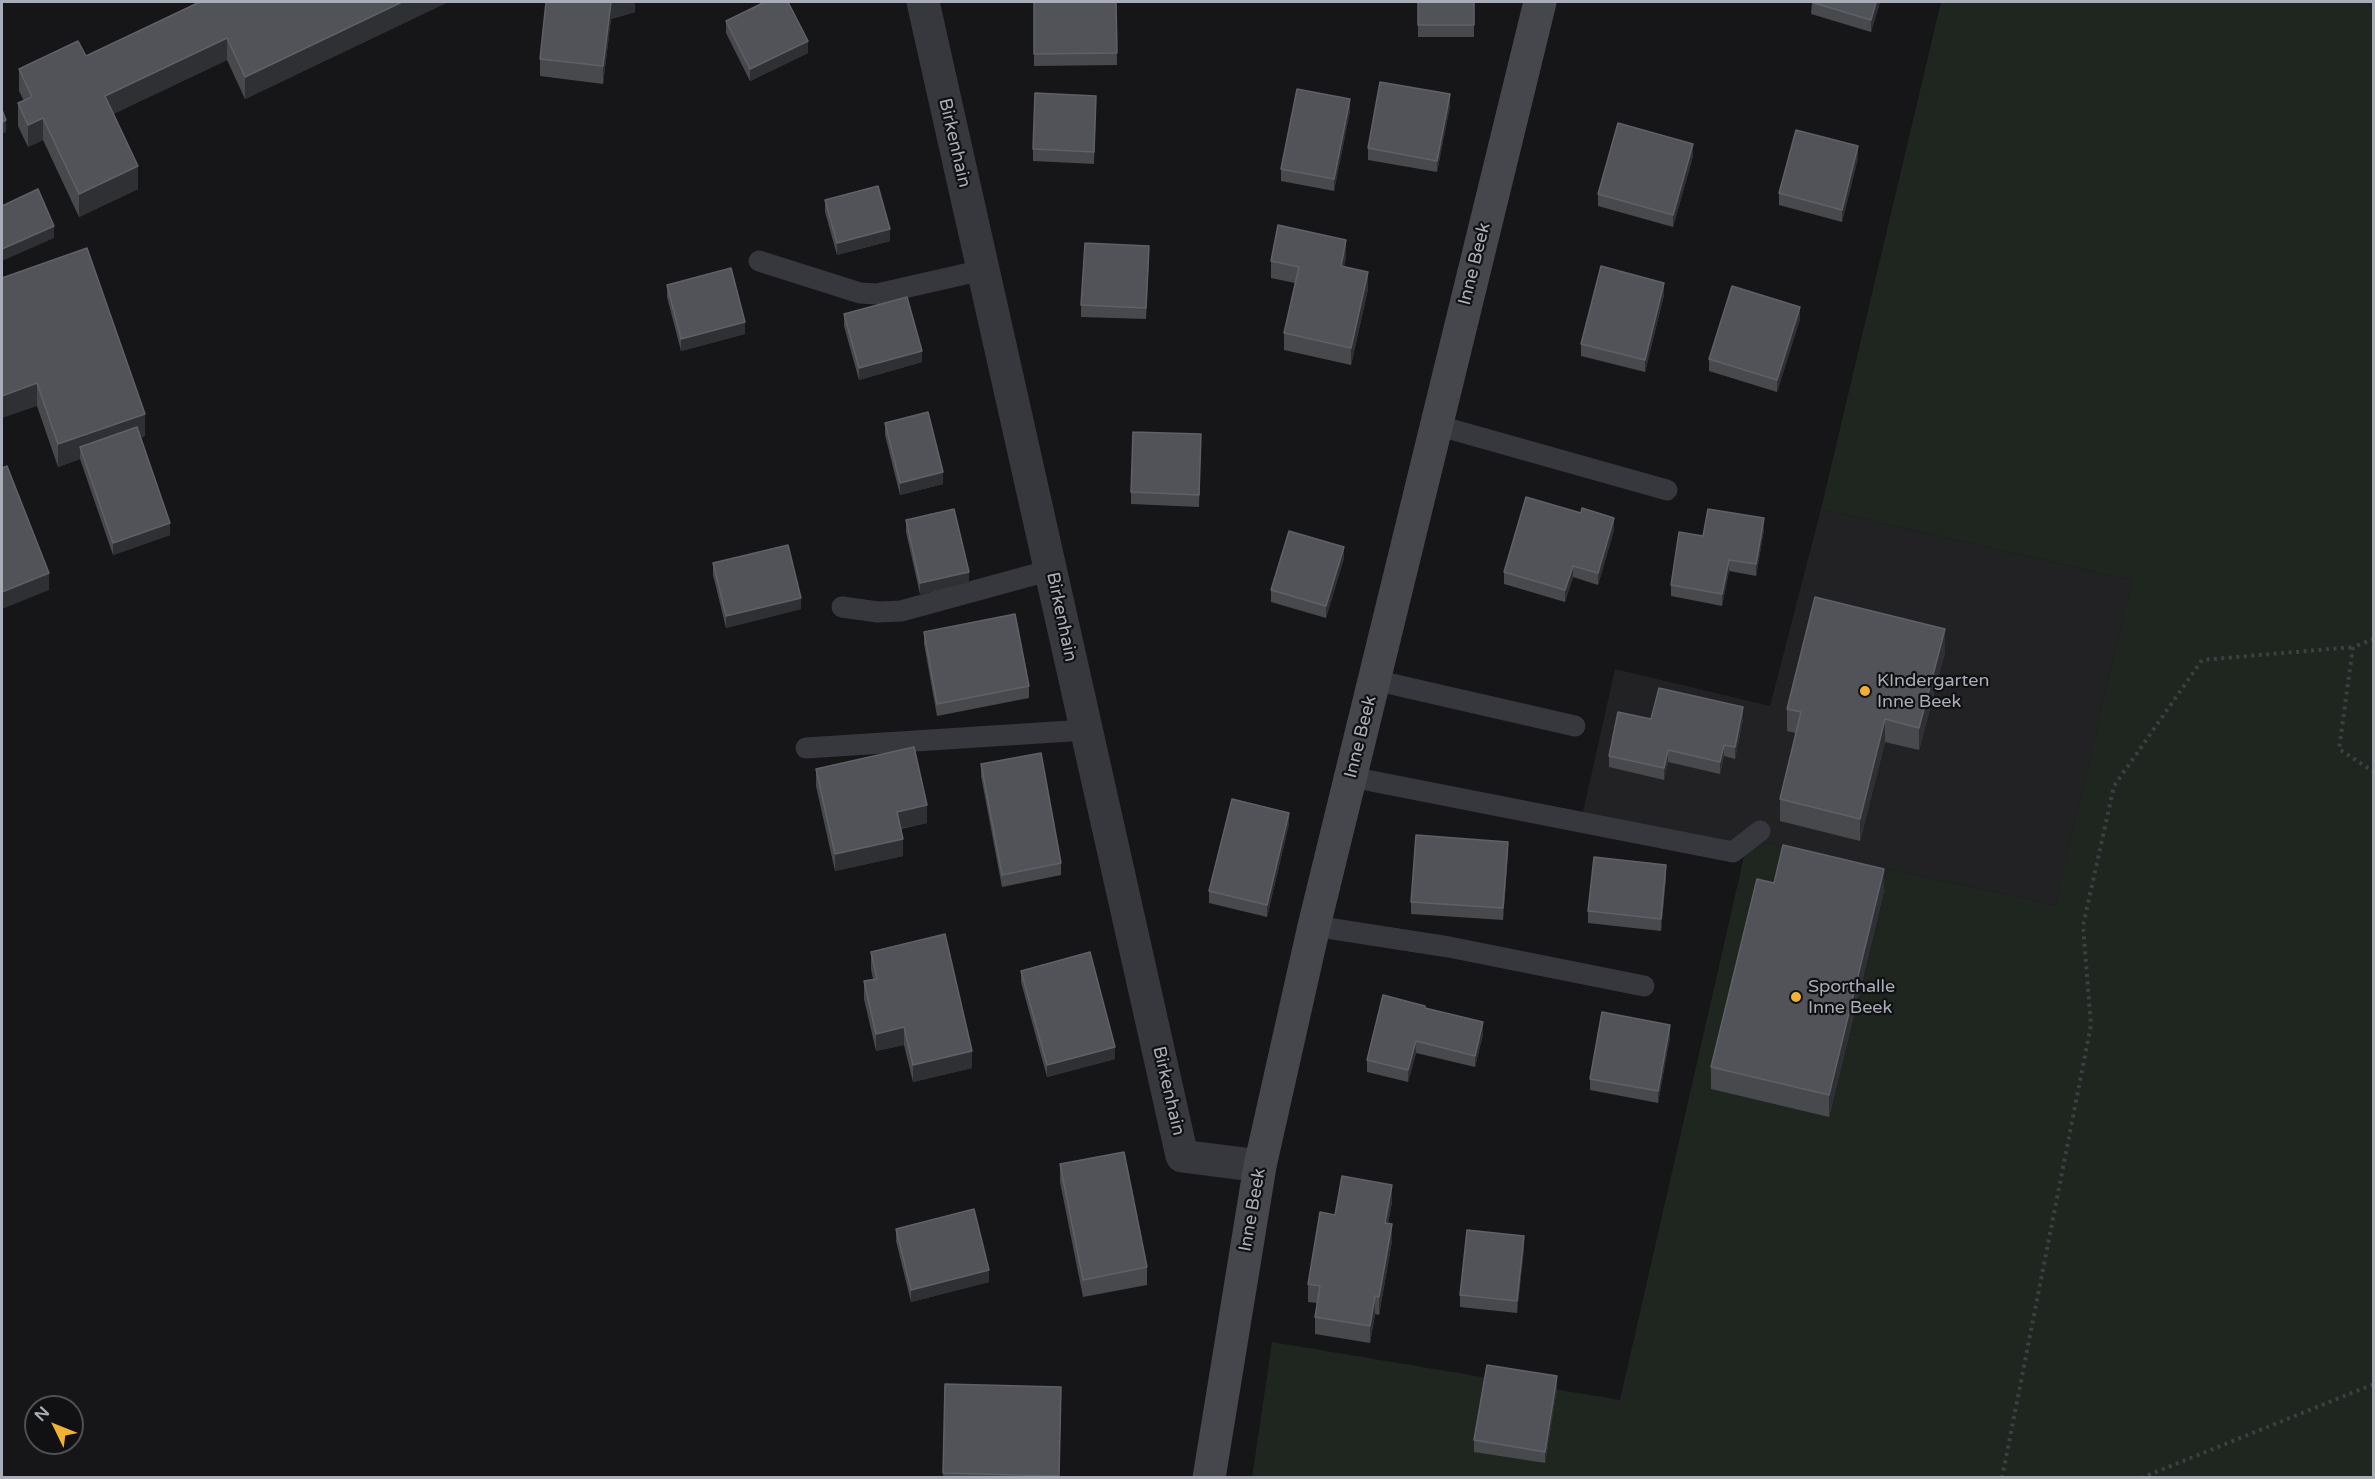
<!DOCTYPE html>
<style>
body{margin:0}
#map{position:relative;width:2375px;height:1479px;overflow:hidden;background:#161618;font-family:"Varela Round",sans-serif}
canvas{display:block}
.frame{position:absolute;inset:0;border:3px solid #a8adb8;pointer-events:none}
.north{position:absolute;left:24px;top:1395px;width:60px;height:60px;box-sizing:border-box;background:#111113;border:2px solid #4d4f55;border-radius:50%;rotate:313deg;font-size:16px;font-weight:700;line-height:24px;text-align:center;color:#a8adb8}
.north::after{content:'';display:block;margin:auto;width:21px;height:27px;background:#f2b134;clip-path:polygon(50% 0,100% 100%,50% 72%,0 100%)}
</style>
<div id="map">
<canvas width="2375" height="1479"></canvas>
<div class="frame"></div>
<div class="north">N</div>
</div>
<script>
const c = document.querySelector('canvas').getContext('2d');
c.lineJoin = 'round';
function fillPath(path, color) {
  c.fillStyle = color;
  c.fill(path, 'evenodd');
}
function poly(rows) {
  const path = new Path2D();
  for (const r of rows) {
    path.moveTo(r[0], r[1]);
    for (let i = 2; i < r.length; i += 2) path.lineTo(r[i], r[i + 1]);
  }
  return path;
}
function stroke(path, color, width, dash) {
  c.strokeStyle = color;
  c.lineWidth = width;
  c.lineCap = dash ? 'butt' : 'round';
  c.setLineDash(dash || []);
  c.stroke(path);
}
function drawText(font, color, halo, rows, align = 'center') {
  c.font = font + ' "Varela Round",sans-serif';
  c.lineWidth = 4.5;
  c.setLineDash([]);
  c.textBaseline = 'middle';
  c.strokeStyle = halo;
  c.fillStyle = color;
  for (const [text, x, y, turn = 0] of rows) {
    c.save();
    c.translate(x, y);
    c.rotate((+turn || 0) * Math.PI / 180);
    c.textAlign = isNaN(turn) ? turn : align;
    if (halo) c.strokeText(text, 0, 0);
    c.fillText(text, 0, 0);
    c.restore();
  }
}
const built = poly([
 [1821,509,2132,580,2055,905,1748,839,1733,852,1581,821,1615,669,1770,706]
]);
const green = poly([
 [1941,2,2373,2,2373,1477,1252,1478,1272,1342,1620,1400,1748,839,2055,905,2132,580,1821,509]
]);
const path = poly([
 [2374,639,2353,647,2339,749,2374,772],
 [2002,1478,2091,1025,2083,926,2114,786,2202,660,2353,647],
 [2141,1478,2374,1384]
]);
const lane = poly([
 [759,261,860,293,877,294,983,270],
 [1436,425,1667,490],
 [842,607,878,612,901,611,1051,570],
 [1374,680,1575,726],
 [806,748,1086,730],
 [1351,777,1733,852,1760,831],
 [1314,926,1449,947,1644,986]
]);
const street = poly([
 [923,2,1182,1156,1260,1166]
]);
const secondary = poly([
 [1209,1478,1260,1166,1314,926,1540,2]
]);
const wall = poly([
 [198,2,448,2,245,99,227,60,113,114,138,189,79,217,43,140,28,147,18,126,18,103,24,101,19,91,19,69,86,56],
 [635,2,635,12,611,19,603,84,540,76,540,59],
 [1034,2,1116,2,1117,65,1034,66],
 [1418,2,1474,2,1474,37,1418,37],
 [1812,2,1880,2,1871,32,1811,14],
 [726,21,808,53,750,81,726,33],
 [1450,106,1437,172,1368,160,1368,148],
 [1096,107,1094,164,1033,161,1033,149],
 [1350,111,1334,191,1281,181,1281,169],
 [1693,156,1673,227,1598,206,1598,194],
 [1858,158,1842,222,1779,205,1779,193],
 [825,200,890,241,837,255,825,212],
 [1149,257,1146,319,1081,317,1081,305],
 [1346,258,1344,266,1368,289,1351,365,1284,350,1284,333,1295,283,1271,278,1271,261],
 [2,278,145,436,140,438,170,535,113,555,80,459,58,467,37,406],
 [667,285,745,334,681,351,667,297],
 [1664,295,1645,372,1581,356,1581,344],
 [844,314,922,362,859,380,844,326],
 [1800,319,1777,392,1709,371,1709,359],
 [885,423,943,484,900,495,885,435],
 [1201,434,1199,507,1131,504,1131,492],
 [906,520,969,583,920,594,906,532],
 [1614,530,1598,585,1573,577,1565,602,1504,584,1504,572],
 [1764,530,1756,576,1729,571,1722,606,1671,596,1671,585,1703,536],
 [1344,558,1326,618,1271,602,1271,590],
 [713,563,801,609,726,628,713,575],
 [924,632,1029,686,1029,698,937,716,924,644],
 [1945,652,1919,750,1885,742,1860,841,1780,821,1780,799,1796,733,1787,731,1787,709],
 [1651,719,1743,719,1735,759,1724,756,1720,774,1668,762,1664,780,1609,767,1609,756],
 [981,764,1061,863,1061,875,1002,887,981,776],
 [816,769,927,823,901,829,903,856,835,871,816,786],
 [1289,824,1267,917,1209,903,1209,891],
 [1508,853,1503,920,1411,914,1411,902],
 [1666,877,1661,931,1588,923,1588,911],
 [1774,883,1884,891,1829,1117,1711,1089,1711,1067],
 [871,952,972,1068,913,1082,904,1045,876,1051,864,999,864,981,873,979,871,969],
 [1021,971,1115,1059,1047,1077,1021,982],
 [1425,1008,1483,1034,1475,1067,1416,1053,1408,1082,1367,1072,1367,1060],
 [1670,1037,1658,1103,1590,1090,1590,1079],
 [1060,1164,1147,1267,1147,1285,1083,1297,1060,1182],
 [1392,1202,1388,1223,1392,1241,1379,1315,1375,1314,1370,1343,1315,1334,1315,1317,1317,1303,1308,1302,1308,1284,1335,1215],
 [896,1229,989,1282,911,1302,896,1241],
 [1524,1248,1517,1313,1460,1307,1460,1295],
 [945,1384,1061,1405,1059,1478,943,1478],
 [1557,1388,1545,1463,1474,1452,1474,1440]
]);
const shadedWall = poly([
 [402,2,448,2,245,99,245,77],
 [611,2,635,2,635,12,611,19,603,84,603,66],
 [1876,2,1880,2,1871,32,1871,20],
 [227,38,227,60,105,118,105,96],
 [808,41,808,53,750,81,750,69],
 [1450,94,1450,106,1437,172,1437,161],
 [1350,99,1350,111,1334,191,1334,179],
 [43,118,43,140,28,147,28,125],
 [6,120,6,132,2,134,2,122],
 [1693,144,1693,156,1673,227,1673,215],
 [1858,146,1858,158,1842,222,1842,210],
 [138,166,138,189,79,217,79,194],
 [54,226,54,238,2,261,2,249],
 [890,229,890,241,837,255,837,243],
 [1346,240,1346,258,1341,283,1341,266],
 [1368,272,1368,289,1351,365,1351,348],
 [1664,283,1664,295,1645,372,1645,360],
 [1800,307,1800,319,1777,392,1777,380],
 [745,322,745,334,681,351,681,339],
 [922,351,922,362,859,380,859,368],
 [37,383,37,406,2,418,2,396],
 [145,414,145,436,84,457,80,447,80,459,58,467,58,444],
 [943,472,943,484,900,495,900,483],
 [1614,518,1614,530,1598,585,1598,573],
 [1764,518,1764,530,1756,576,1756,564],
 [170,523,170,535,113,555,113,543],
 [1344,547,1344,558,1326,618,1326,606],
 [1729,560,1729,571,1722,606,1722,594],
 [1573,566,1573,577,1565,602,1565,590],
 [969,572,969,583,920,594,920,583],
 [49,573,49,590,2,609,2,592],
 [801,598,801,609,726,628,726,616],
 [1945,629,1945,652,1919,750,1919,728],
 [1743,707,1743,719,1735,759,1735,747],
 [1885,719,1885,742,1860,841,1860,819],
 [1724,745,1724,756,1720,774,1720,762],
 [1668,750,1668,762,1664,780,1664,768],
 [927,805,927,823,897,829,897,812],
 [1289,813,1289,824,1267,917,1267,905],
 [903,839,903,856,835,871,835,854],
 [1508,842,1508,853,1503,920,1503,908],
 [1666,865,1666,877,1661,931,1661,919],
 [1884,869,1884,891,1829,1117,1829,1095],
 [1483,1022,1483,1034,1475,1067,1475,1056],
 [1670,1025,1670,1037,1658,1103,1658,1091],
 [904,1027,904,1045,876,1051,876,1034],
 [1416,1041,1416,1053,1408,1082,1408,1070],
 [1115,1047,1115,1059,1047,1077,1047,1065],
 [972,1051,972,1068,913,1082,913,1065],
 [1392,1185,1392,1202,1385,1240,1385,1223],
 [1392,1224,1392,1241,1379,1315,1379,1297],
 [1524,1236,1524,1248,1517,1313,1517,1301],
 [989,1270,989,1282,911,1302,911,1290],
 [1375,1296,1375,1314,1370,1343,1370,1326],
 [1557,1376,1557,1388,1545,1463,1545,1452]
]);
const building = poly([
 [200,2,402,2,245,77,227,38,105,96,138,166,79,194,43,118,28,125,18,103,32,97,19,69,78,41,86,56,200,2],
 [546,2,613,2,611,2,603,66,540,59,546,2],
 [765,2,788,2,808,41,750,69,726,21,765,2],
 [1034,2,1116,2,1117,53,1034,54,1034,2],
 [1418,2,1474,2,1474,25,1418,25,1418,2],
 [1811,2,1876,2,1871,20,1811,2],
 [1380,82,1450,94,1437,161,1368,148,1380,82],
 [1297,89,1350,99,1334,179,1281,169,1297,89],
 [1035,93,1096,96,1094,152,1033,149,1035,93],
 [2,110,6,120,2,122,2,110],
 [1618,123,1693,144,1673,215,1598,194,1618,123],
 [1796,130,1858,146,1842,210,1779,193,1796,130],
 [878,186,890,229,837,243,825,200,878,186],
 [38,189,54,226,2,249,2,206,38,189],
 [1278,225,1346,240,1341,266,1368,272,1351,348,1284,333,1299,267,1271,261,1278,225],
 [1085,243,1149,246,1146,308,1081,305,1085,243],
 [87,248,145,414,58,444,37,383,2,396,2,278,87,248],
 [1601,266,1664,283,1645,360,1581,344,1601,266],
 [731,268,745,322,681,339,667,285,731,268],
 [1732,286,1800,307,1777,380,1709,359,1732,286],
 [907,297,922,351,859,368,844,314,907,297],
 [928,412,943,472,900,483,885,423,928,412],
 [137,427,170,523,113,543,80,447,137,427],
 [1133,432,1201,434,1199,495,1131,492,1133,432],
 [7,466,49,573,2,592,2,468,7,466],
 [1526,497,1581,513,1582,508,1614,518,1598,573,1573,566,1565,590,1504,572,1526,497],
 [954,509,969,572,920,583,906,520,954,509],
 [1708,509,1764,518,1756,564,1729,560,1722,594,1671,585,1679,532,1703,536,1708,509],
 [1289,531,1344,547,1326,606,1271,590,1289,531],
 [788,545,801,598,726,616,713,563,788,545],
 [1815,597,1945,629,1919,728,1885,719,1860,819,1780,799,1801,712,1787,709,1815,597],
 [1015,614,1029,686,937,704,924,632,1015,614],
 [1659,688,1743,707,1735,747,1724,745,1720,762,1668,750,1664,768,1609,756,1618,712,1651,719,1659,688],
 [914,747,927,805,897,812,903,839,835,854,816,769,914,747],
 [1041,753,1061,863,1002,875,981,764,1041,753],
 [1232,799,1289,813,1267,905,1209,891,1232,799],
 [1416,835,1508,842,1503,908,1411,902,1416,835],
 [1783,845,1884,869,1829,1095,1711,1067,1757,879,1774,883,1783,845],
 [1594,857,1666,865,1661,919,1588,911,1594,857],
 [945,934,972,1051,913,1065,904,1027,876,1034,864,981,877,979,871,952,945,934],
 [1090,952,1115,1047,1047,1065,1021,971,1090,952],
 [1383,995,1425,1006,1425,1008,1483,1022,1475,1056,1416,1041,1408,1070,1367,1060,1383,995],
 [1602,1012,1670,1025,1658,1091,1590,1079,1602,1012],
 [1124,1152,1147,1267,1083,1280,1060,1164,1124,1152],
 [1342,1176,1392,1185,1385,1223,1392,1224,1379,1297,1375,1296,1370,1326,1315,1317,1320,1286,1308,1284,1320,1212,1335,1215,1342,1176],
 [974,1209,989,1270,911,1290,896,1229,974,1209],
 [1467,1230,1524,1236,1517,1301,1460,1295,1467,1230],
 [1487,1365,1557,1376,1545,1452,1474,1440,1487,1365],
 [945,1384,1061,1387,1059,1476,943,1473,945,1384]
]);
const markers = [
 [1865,691,6,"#f2b134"],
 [1796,997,6,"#f2b134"]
];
const streetNames = [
 ["Birkenhain",954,143,77],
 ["Inne Beek",1475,264,-76],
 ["Birkenhain",1061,617,78],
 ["Inne Beek",1361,737,-76],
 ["Birkenhain",1168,1091,77],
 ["Inne Beek",1253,1210,-80]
];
const poiNames = [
 ["KIndergarten",1877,681],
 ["Inne Beek",1877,702],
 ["Sporthalle",1808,987],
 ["Inne Beek",1808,1008]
];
fillPath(built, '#222225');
fillPath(green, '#1e261f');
stroke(path, '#3d3f44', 4, [3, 4.5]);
stroke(lane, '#37383d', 21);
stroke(street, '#37383d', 33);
stroke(secondary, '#45474d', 33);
fillPath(wall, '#47494d');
fillPath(shadedWall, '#2f3033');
fillPath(building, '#525359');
stroke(building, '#5f6168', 1.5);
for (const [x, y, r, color] of markers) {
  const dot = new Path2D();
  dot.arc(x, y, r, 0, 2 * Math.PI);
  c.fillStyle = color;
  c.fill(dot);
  stroke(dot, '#111113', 2);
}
drawText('18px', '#a8adb8', '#111113', streetNames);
drawText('18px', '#a8adb8', '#111113', poiNames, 'left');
</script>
